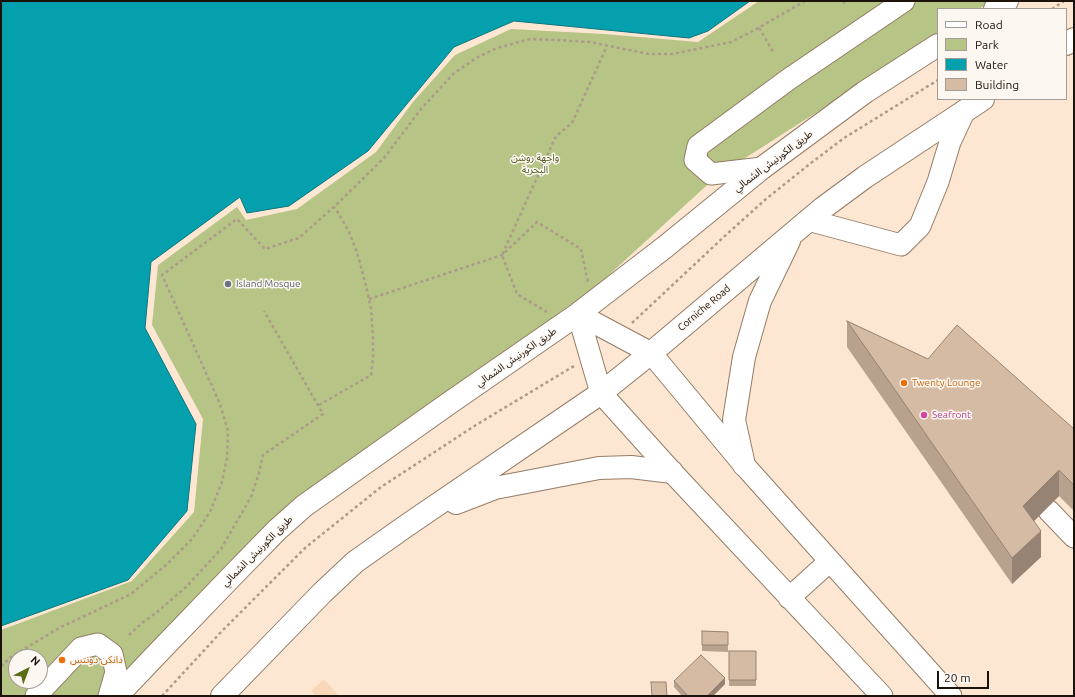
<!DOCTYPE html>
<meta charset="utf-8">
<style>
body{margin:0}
#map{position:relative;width:1075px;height:697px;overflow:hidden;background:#fde7d3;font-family:Ubuntu,sans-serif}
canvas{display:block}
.frame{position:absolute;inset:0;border:2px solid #1b1209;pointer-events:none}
.legend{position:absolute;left:937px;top:8px;width:130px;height:92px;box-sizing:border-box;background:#fdf7f2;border:1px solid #a39b95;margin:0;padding:5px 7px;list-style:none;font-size:12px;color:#1b1209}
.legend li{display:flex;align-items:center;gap:8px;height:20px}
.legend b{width:20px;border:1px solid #a39b95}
.north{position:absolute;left:8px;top:649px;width:40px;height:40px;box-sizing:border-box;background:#fdf7f2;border:1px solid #a39b95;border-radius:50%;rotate:42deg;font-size:11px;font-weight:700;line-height:16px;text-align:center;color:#1b1209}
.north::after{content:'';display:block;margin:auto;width:14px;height:18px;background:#5b6c18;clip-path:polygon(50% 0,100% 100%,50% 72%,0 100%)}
.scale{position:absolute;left:937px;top:671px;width:52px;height:18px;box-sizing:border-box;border:2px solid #1b1209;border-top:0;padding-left:5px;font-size:12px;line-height:14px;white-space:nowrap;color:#1b1209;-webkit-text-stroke:3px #fdf7f2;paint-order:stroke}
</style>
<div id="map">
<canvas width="1075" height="697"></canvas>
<div class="frame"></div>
<ul class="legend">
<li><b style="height:5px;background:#fff"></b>Road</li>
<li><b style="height:11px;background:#b6c486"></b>Park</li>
<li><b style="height:11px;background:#05a0ad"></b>Water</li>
<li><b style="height:11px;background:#d6bba4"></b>Building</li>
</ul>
<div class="north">N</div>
<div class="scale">20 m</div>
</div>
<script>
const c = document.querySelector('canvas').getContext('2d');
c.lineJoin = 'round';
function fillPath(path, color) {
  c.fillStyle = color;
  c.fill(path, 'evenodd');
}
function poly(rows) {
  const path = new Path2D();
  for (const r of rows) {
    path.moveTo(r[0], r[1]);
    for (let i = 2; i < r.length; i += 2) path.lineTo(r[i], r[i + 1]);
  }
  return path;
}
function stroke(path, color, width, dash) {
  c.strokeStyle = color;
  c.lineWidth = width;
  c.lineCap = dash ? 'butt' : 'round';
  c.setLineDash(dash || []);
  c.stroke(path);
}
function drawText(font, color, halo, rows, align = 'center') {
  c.font = font + ' Ubuntu,"Noto Sans Arabic",sans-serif';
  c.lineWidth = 3;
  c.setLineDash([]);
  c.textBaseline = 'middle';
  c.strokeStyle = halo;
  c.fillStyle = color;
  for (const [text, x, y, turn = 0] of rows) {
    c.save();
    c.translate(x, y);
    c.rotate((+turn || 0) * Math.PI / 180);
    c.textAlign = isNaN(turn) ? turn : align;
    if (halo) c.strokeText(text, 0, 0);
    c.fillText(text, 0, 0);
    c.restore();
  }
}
const built = poly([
 [324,679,339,696,316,696,311,691]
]);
const green = poly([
 [759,1,992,1,979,9,938,9,938,35,717,176,598,285,269,522,102,696,1,696,1,630,132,581,194,512,203,419,152,325,158,265,237,207,246,220,297,209,376,152,413,102,455,55,511,29,604,34,698,42],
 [16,657,40,657,40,681,16,681]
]);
const water = poly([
 [1,1,750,1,708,31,689,38,514,21,454,47,368,151,289,206,247,213,240,197,151,262,145,328,196,424,187,511,128,580,1,626,1,1]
]);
const path = poly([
 [843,1,846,6],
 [1052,9,1064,1],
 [759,28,774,53],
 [369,299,502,255,537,222,581,249,588,282],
 [547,312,517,294,502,255,556,136,572,123,607,46],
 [632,323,727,234,766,199,811,163,844,138,938,80],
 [319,405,371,375,373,359,373,337,371,309,367,290,357,252,349,232,339,214,334,207],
 [129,635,142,623,156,613,187,586,221,549,251,497,259,473,263,455,323,414,264,311],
 [1,666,11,657,59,628,131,594,166,565,192,539,210,512,222,482,227,458,228,431,220,404,162,275,237,219,265,249,299,238,337,204,384,158,421,109,453,74,476,58,497,48,530,39,557,40,590,42,649,54,672,54,702,48,731,42,751,32,805,1],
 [162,696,222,631,305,548,381,487,476,425,574,366]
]);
const minor = poly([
 [762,168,711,174,695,160,698,146,789,79,904,1],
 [808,220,901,245,920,226,938,182,950,142,964,112],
 [578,314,651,353,744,465,951,696],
 [578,314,601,393,672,472,882,696],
 [1049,511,1074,537],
 [789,598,830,561],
 [36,696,81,648,98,644,112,654,116,672,109,696]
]);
const major = poly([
 [995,9,1007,1],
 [1066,44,1074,39],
 [744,465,734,420,744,357,760,301,789,241],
 [456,503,495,488,599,468,631,467,672,472],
 [117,696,155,656,235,573,277,530,304,506,448,404,578,314,665,247,762,168,865,92,938,45],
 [222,696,322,593,355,562,406,526,601,393,651,353,823,208,865,177,983,99]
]);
const wall = poly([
 [847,321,1074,429,1074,511,1059,496,1034,521,1041,557,1012,584,847,347],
 [702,631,728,632,728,652,702,651],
 [729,651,756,651,756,686,729,686],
 [674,681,725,684,713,696,682,696,674,687]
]);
const shadedWall = poly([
 [1059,470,1059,496,1023,532,1023,506],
 [1041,531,1041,557,1012,584,1012,558],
 [725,678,725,684,713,696,707,696]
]);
const building = poly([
 [847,321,928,359,957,325,1074,429,1074,485,1059,470,1023,506,1041,531,1012,558,847,321],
 [702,631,728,632,728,645,702,645,702,631],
 [729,651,756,651,756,680,729,680,729,651],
 [701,655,725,678,707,696,688,696,674,681,701,655],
 [651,682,666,682,667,696,652,696,651,682]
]);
const markers = [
 [228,284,4,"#6b7280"],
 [904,383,4,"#e8710a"],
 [924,415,4,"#d1479c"],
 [62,660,4,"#e8710a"]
];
const parkNames = [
 ["واجهة روشن",535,158],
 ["البحرية",535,170]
];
const streetNames = [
 ["طريق الكورنيش الشمالي",773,161,-37],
 ["Corniche Road",704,308,-40],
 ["طريق الكورنيش الشمالي",516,357,-35],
 ["طريق الكورنيش الشمالي",257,551,-45]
];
const worshipNames = [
 ["Island Mosque",236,284]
];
const foodNames = [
 ["Twenty Lounge",912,383],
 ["دانكن دونتس",70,660]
];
const hotelNames = [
 ["Seafront",932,415]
];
fillPath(built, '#f9d8ba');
fillPath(green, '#b6c486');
fillPath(water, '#05a0ad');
stroke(water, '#0c757c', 1);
stroke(minor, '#947c66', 23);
stroke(major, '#947c66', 24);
stroke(path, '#ac9a8a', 2.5, [3, 3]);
stroke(minor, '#fff', 21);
stroke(major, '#fff', 22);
fillPath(wall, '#b8a18d');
fillPath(shadedWall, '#968373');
fillPath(building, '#d6bba4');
stroke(building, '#968373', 1);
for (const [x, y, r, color] of markers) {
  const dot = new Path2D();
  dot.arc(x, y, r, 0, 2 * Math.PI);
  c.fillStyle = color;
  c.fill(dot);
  stroke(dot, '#fdf7f2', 1.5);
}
drawText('10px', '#515b20', '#fdf7f2', parkNames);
drawText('10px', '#1b1209', '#fdf7f2', streetNames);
drawText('10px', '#5b616d', '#fdf7f2', worshipNames, 'left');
drawText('10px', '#c56008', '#fdf7f2', foodNames, 'left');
drawText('10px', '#b23c85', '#fdf7f2', hotelNames, 'left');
</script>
